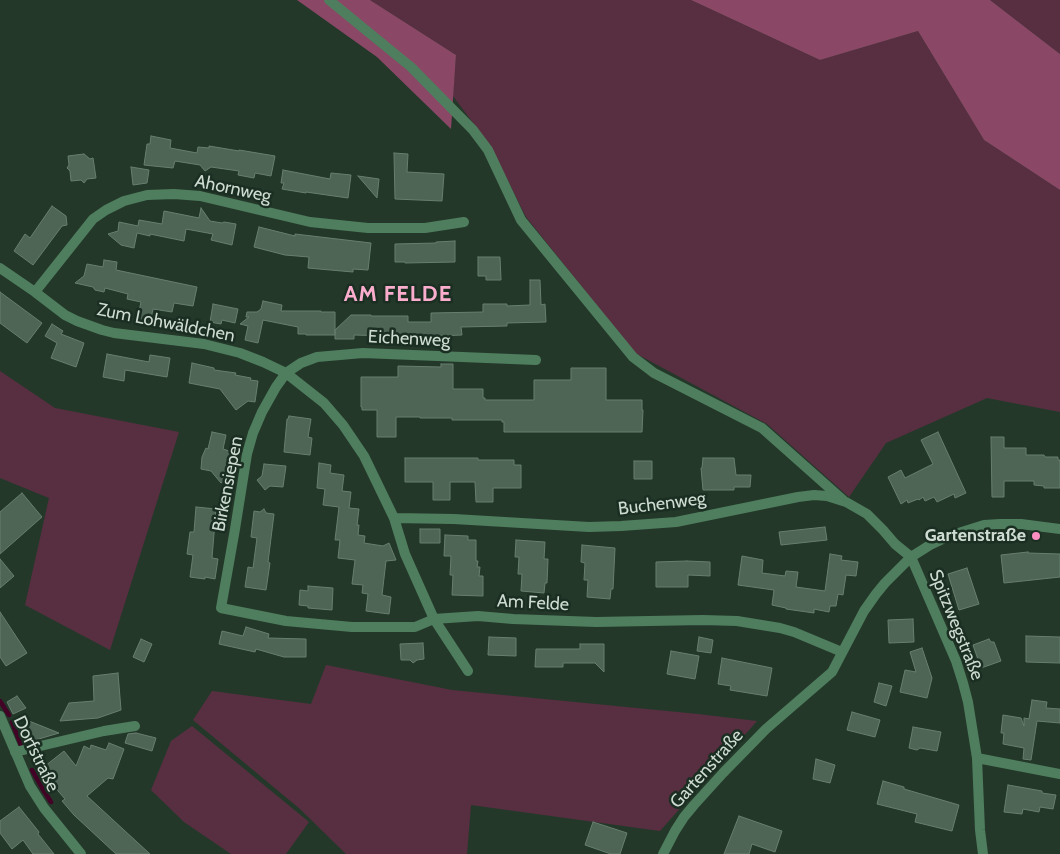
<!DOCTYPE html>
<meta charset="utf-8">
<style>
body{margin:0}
canvas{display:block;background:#24382a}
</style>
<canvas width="1060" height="854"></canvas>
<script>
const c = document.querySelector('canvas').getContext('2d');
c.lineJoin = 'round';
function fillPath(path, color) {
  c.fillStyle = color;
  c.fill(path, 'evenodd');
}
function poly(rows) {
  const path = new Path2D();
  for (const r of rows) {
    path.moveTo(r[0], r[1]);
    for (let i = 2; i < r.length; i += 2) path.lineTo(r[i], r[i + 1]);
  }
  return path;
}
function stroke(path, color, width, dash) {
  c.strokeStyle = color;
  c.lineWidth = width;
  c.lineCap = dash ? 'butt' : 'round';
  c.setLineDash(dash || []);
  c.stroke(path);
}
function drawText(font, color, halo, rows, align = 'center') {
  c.font = font + ' Cabin,sans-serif';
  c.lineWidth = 5;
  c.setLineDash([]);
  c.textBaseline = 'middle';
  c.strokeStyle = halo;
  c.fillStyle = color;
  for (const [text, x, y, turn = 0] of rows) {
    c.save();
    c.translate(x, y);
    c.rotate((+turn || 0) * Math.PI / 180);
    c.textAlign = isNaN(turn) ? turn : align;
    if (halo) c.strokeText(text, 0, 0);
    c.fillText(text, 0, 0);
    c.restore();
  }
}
const green = poly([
 [370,0,691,0,820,60,918,31,984,140,1060,190,1060,412,987,398,886,443,849,497,767,424,635,353,526,217,491,147,453,96,456,55],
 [990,0,1060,0,1060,54],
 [0,371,55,408,179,432,110,650,25,605,49,498,0,478],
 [326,665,452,690,698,714,757,721,660,831,471,805,467,854,346,854,300,809,193,720,212,691,311,704],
 [192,726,309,822,286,854,231,854,184,822,151,790,171,741]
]);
const forest = poly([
 [297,0,370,0,456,55,451,129,377,57],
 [691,0,990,0,1060,54,1060,190,984,140,918,31,820,60]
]);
const stream = poly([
 [0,701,9,715],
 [12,722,21,745],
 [32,770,42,788,51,802]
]);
const building = poly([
 [151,136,171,140,170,148,197,153,198,147,209,148,209,146,239,151,239,150,275,156,271,176,255,173,254,178,238,175,239,171,211,167,205,171,200,165,175,161,173,168,144,165,147,144,150,144,151,136],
 [394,153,408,154,407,172,444,174,442,201,395,199,394,153],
 [84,154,90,159,93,158,96,178,87,179,84,183,81,180,71,181,70,171,67,168,69,165,68,156,84,154],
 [131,167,149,170,147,183,133,185,131,167],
 [283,170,330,179,331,173,351,175,348,198,306,192,306,193,282,189,284,183,281,183,283,170],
 [358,176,379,179,377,198,358,176],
 [52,206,66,216,67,225,62,226,33,265,14,251,25,234,30,238,52,206],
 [201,208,210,221,222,223,224,222,236,224,232,245,211,240,213,234,186,229,184,241,150,234,150,236,137,233,134,248,121,245,108,234,118,231,119,222,138,226,139,220,162,224,164,211,199,218,201,208],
 [259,227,295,236,295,234,371,243,368,270,353,269,353,272,308,268,309,257,285,255,254,247,259,227],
 [455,241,455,262,405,263,405,262,395,262,395,244,436,243,436,242,455,241],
 [478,257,500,257,501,280,486,280,486,276,478,276,478,257],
 [104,260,117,262,116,270,197,287,193,306,174,303,172,312,153,309,150,323,137,321,141,302,127,299,128,294,105,288,104,292,95,290,93,287,75,283,84,276,87,264,103,267,104,260],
 [530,280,540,280,541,305,545,304,546,322,507,323,507,326,461,327,462,335,387,338,387,336,354,335,354,339,335,339,335,330,351,315,371,315,371,316,408,316,408,322,431,322,431,313,483,312,483,304,507,304,507,306,530,305,530,280],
 [0,292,42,323,27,343,0,323,0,292],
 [263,301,282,305,281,311,321,311,321,312,335,312,335,335,306,335,306,334,298,334,298,327,263,320,258,343,245,340,248,326,240,324,249,317,246,317,247,312,257,312,261,309,263,301],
 [213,304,238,309,235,323,222,320,221,324,210,322,213,304],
 [52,324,63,331,61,334,84,343,76,367,51,358,57,343,45,336,52,324],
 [107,354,149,362,150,355,170,358,167,377,125,370,124,381,103,377,107,354],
 [192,363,214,368,214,370,236,373,235,375,251,378,250,380,258,381,255,402,248,401,236,410,220,389,189,383,192,363],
 [441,364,453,364,453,389,483,389,483,398,485,398,485,400,534,400,534,380,571,380,571,368,606,368,606,400,642,400,642,410,643,410,642,432,504,432,504,422,502,422,502,420,452,420,452,418,420,418,420,417,396,417,396,437,377,437,377,410,362,410,362,407,361,407,361,377,398,377,398,366,441,367,441,364],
 [289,416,311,419,308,437,312,438,310,455,284,452,287,419,288,419,289,416],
 [212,432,226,435,223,449,232,452,229,471,232,475,221,483,211,471,201,469,202,457,206,448,208,449,212,432],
 [938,432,966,493,955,498,954,494,937,502,934,497,925,501,923,497,919,500,918,499,908,503,907,500,901,504,888,477,901,470,905,478,933,464,921,440,938,432],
 [991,437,1004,437,1004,448,1026,448,1026,455,1044,455,1045,457,1058,457,1058,460,1060,460,1060,488,1044,488,1044,486,1034,485,1034,481,1004,481,1004,497,992,497,991,437],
 [405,458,478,458,478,460,514,460,514,465,521,465,521,488,493,488,493,502,476,502,475,482,450,482,450,500,433,500,433,482,405,482,405,458],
 [703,458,734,458,736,475,751,475,750,487,734,487,734,490,703,490,701,468,702,468,703,458],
 [634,461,652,461,652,479,634,479,634,461],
 [319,463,331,465,330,473,344,475,342,491,351,492,349,508,359,509,357,525,359,525,358,535,365,536,364,543,383,546,389,543,396,560,386,561,382,595,391,597,389,614,366,611,368,594,362,593,363,585,352,584,355,560,338,558,340,540,335,540,339,507,323,505,325,489,317,488,319,463],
 [264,464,286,466,283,487,270,486,265,490,257,480,262,476,264,464],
 [22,493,42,517,0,554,0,512,22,493],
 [196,507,216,509,212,558,218,559,215,579,205,577,205,579,190,577,193,555,187,554,190,532,194,532,196,507],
 [264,509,266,513,274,514,268,562,270,563,266,590,245,587,248,567,253,568,257,538,251,537,254,511,260,512,264,509],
 [825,527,827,540,781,545,779,532,825,527],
 [420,529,440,529,440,543,420,543,420,529],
 [445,535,468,536,468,540,476,540,476,561,478,561,477,567,480,567,479,576,483,576,483,596,452,595,453,575,450,575,451,556,444,556,445,535],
 [516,540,545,542,544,559,548,559,547,583,545,583,544,593,521,591,522,574,518,574,519,557,515,557,516,540],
 [582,545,615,548,613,589,611,589,610,599,587,597,588,580,584,580,585,563,581,562,582,545],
 [1028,552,1028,553,1060,554,1060,577,1004,583,1001,555,1028,552],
 [830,554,842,556,841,560,858,562,856,576,846,575,843,595,838,594,836,606,830,606,829,612,814,609,814,613,786,609,786,608,772,605,774,590,738,585,742,556,763,560,762,573,785,576,786,571,798,572,796,587,825,591,830,554],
 [0,559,14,576,0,588,0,559],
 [687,561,710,562,710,576,688,575,688,587,656,587,656,562,687,561],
 [967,568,979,604,959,610,948,574,967,568],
 [308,586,333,588,332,610,308,608,308,606,299,605,300,590,308,591,308,586],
 [0,612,27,653,6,666,0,657,0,612],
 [913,619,914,642,889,643,888,620,913,619],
 [246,627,269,634,268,638,306,639,306,657,284,657,256,649,255,652,219,644,222,631,243,636,246,627],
 [1026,636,1060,637,1060,663,1026,662,1026,636],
 [489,637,516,638,516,656,488,655,489,637],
 [699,637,713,640,711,653,697,651,699,637],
 [141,639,152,644,144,662,133,657,141,639],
 [989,639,991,642,994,642,1001,661,981,668,973,645,989,639],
 [423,643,424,659,417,660,413,663,410,660,401,660,400,644,423,643],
 [580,644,604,644,604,672,595,663,563,663,563,667,535,667,536,649,580,649,580,644],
 [922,648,932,678,927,698,900,692,905,670,916,672,910,652,922,648],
 [671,651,699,656,695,679,667,674,671,651],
 [722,658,772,668,767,696,730,690,731,686,718,684,722,658],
 [118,673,121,710,98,718,60,721,69,703,94,701,93,676,118,673],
 [879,683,892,686,886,706,874,702,879,683],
 [17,696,26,708,13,714,7,702,17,696],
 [1032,700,1047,702,1046,708,1060,709,1060,723,1037,721,1031,760,1023,759,1024,748,1003,744,1004,733,1001,733,1003,715,1021,718,1024,726,1024,718,1029,719,1032,700],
 [852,712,880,720,875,737,847,730,852,712],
 [24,719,59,733,32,741,24,719],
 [913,727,941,732,937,751,920,748,917,750,909,748,913,727],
 [136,733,156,738,152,751,125,743,128,734,136,733],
 [109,743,124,749,113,779,108,778,87,796,150,854,116,854,74,815,62,801,65,799,40,770,64,751,76,766,84,746,90,749,91,745,106,750,109,743],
 [816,759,835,765,830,783,813,779,816,759],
 [883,781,904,787,904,789,959,805,952,831,915,822,917,814,877,804,883,781],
 [1008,785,1042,791,1042,793,1056,795,1053,809,1040,807,1039,812,1023,809,1022,814,1004,812,1008,785],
 [19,807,39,832,38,834,54,854,33,854,23,840,12,849,0,833,0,821,19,807],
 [739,816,782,831,775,852,752,844,749,854,724,854,739,816],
 [593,822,627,833,620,854,611,854,585,845,593,822]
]);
const minor = poly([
 [329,0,411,67,473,130,488,150,521,220,633,357,654,373,762,428,843,500],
 [0,268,35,292,65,315,77,321,102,330,114,333,204,344,240,353,263,362,286,373,324,403,343,425,364,456,394,518,405,554,434,619,468,671],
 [35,292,93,219,106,210,124,201,147,195,174,194,200,196,310,222,368,228,425,228,464,222],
 [536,360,363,353,317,357,301,363,286,373,276,387,262,412,253,433,247,454,235,529,221,608,286,621,352,627,415,627,434,619,478,616,513,619,596,622,703,620,737,621,780,628,794,632,842,652],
 [394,518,454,519,589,527,621,526,676,522,798,497,814,495,827,496,846,502,867,514,883,530,895,544,911,557,956,661,963,683,968,702,977,758,980,830,983,854],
 [0,716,30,786,44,808,81,854],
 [15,752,104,731,135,726],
 [977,758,1060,774],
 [663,854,675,831,684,817,694,805,723,773,766,729,832,672,864,611,876,594,885,583,911,557,930,545,949,536,984,525,1000,524,1021,524,1060,529]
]);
const markers = [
 [1036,536,5,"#fd8ec0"]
];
const streetNames = [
 ["Ahornweg",233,189,12],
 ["Zum Lohwäldchen",166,323,11],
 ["Eichenweg",409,339,3],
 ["Birkensiepen",228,484,-79],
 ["Buchenweg",662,504,-7],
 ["Am Felde",533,603,3],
 ["Spitzwegstraße",956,625,68],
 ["Dorfstraße",36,754,64],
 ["Gartenstraße",707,769,-48]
];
const poiNames = [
 ["Gartenstraße",1026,536]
];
const districtNames = [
 ["AM FELDE",398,295]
];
fillPath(green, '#582e41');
fillPath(forest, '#8b4766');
stroke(stream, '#420326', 4.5);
fillPath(building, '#4e6455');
stroke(building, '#677e6e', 1);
stroke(minor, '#4e7e5e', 10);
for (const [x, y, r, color] of markers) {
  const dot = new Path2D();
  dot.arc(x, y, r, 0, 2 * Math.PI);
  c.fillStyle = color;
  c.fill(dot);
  stroke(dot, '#1a2e21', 2);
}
drawText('18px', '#cedbd2', '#1a2e21', streetNames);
drawText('bold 18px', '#cedbd2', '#1a2e21', poiNames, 'right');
c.letterSpacing = '1px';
drawText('bold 22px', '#fbadce', '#1a2e21', districtNames);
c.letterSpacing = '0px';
</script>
